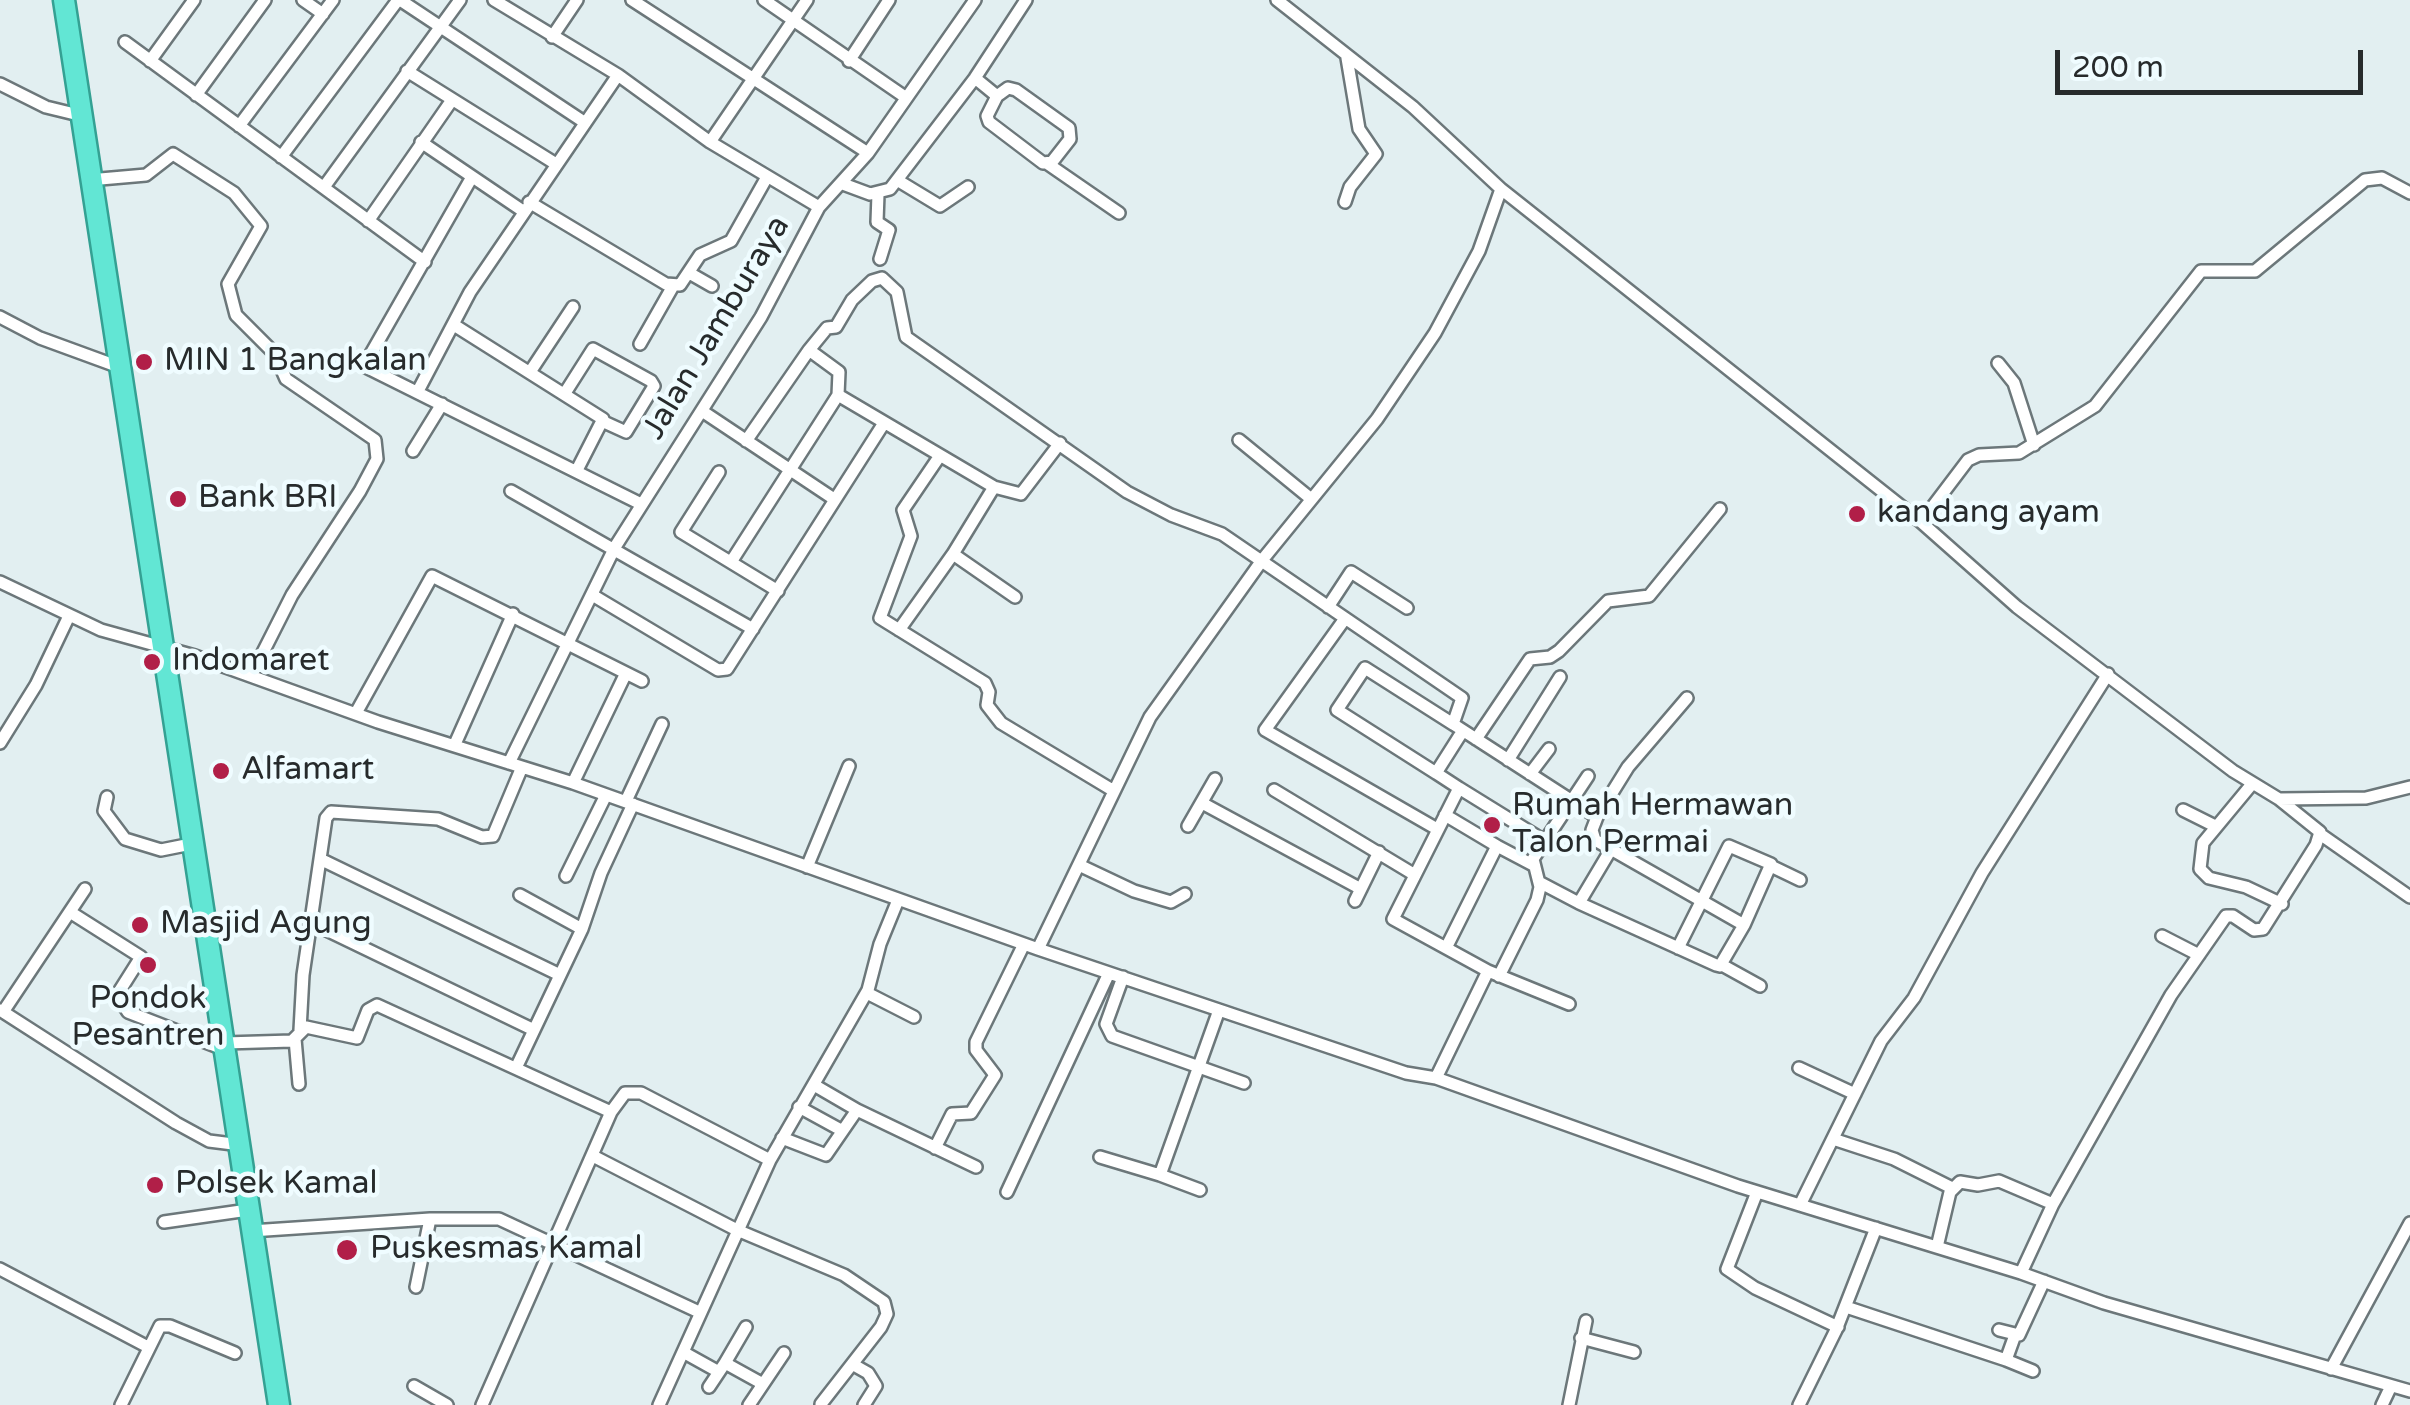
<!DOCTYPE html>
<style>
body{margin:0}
#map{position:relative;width:2410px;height:1405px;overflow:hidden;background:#e2eff1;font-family:"Varela Round",sans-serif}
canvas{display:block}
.scale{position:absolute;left:2055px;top:50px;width:308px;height:45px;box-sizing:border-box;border:5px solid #272b2c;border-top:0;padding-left:12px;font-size:30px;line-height:35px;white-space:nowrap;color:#272b2c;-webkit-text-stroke:8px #effcff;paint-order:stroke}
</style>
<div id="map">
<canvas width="2410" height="1405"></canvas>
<div class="scale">200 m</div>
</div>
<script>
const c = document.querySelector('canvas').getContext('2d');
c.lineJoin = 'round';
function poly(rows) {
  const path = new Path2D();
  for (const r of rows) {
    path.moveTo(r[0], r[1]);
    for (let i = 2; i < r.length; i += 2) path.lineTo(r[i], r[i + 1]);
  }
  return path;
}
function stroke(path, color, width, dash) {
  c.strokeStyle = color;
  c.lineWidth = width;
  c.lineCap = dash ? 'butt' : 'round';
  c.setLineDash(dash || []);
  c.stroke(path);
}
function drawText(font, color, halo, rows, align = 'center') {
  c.font = font + ' "Varela Round",sans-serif';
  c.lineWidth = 9;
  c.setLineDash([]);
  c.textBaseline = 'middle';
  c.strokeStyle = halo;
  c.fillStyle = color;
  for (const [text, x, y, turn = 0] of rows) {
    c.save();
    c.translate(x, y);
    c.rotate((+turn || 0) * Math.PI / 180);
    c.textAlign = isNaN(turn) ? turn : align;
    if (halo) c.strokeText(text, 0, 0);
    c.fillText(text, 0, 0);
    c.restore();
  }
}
const minor = poly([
 [303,0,323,14],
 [400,0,584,122],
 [494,0,618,75,710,142,819,207,761,317,615,547,509,763],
 [632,0,868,153,975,0],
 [764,0,905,97],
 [1277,0,1413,107,1501,189],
 [552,37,577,0],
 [125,42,425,262],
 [150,61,194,0],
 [849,61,889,0],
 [407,71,556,164],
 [975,78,997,96,1008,88,1016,90,1069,128,1070,139,1052,162,1043,163,989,122,987,116,997,96],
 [0,84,46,107,83,116],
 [196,95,265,0],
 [239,126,333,0],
 [421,142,523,211],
 [710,142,807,0],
 [281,157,398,0],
 [1048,164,1119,213],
 [472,177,364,366,641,504],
 [89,180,146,175,173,154,234,193,261,226,228,284,236,315,275,354,286,379,375,440,377,459,360,491,292,595,251,676],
 [897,180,940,206,968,187],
 [843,184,870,194,890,189,975,78,1026,0],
 [324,187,460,0],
 [878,194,877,222,889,230,880,259],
 [529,202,666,284,680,285,700,255,731,241,767,177],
 [1345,202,1350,187,1376,154,1359,129,1347,58],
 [819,207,868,153],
 [368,221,452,100],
 [691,274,712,286],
 [0,317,40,338,122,368],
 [454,325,603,419,577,470],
 [640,344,673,286],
 [1998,363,2014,383,2034,445],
 [530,372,573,307],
 [418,391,470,292,618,75],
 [565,393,593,349,651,381,654,386,626,432,604,422],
 [838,395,994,487],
 [702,411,834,499],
 [1239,440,1310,498],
 [746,441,809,350],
 [413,451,442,404],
 [939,457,903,510,911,536,880,618,985,683,989,692,987,705,1001,723,1114,791],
 [719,472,681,532,778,591],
 [511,491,753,629],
 [1921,522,1968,460,1979,455,2019,453,2095,406,2201,271,2255,271,2365,180,2382,178,2410,193],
 [731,562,838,395,839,372,809,350,827,328,836,327,852,300,872,281,882,278,897,292,906,337,1127,492,1171,515,1222,534,1462,698,1453,724,1597,817,1592,830,1595,840,1744,925],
 [0,582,101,630,195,656,378,722,573,783,1038,949,1406,1073,1436,1078,1488,971,1569,1004],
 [594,596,718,670,727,669,884,423],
 [1015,597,953,554,994,487,1021,494,1060,443],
 [1328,607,1351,572,1407,608],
 [1344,620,1265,730,1437,829],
 [899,630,953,554],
 [356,713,432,576,642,681],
 [1462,732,1436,773,1459,788,1393,919,1488,971],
 [1476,739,1530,659,1550,657,1559,651,1608,601,1649,596,1720,509],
 [0,743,36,685,68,618],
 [455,744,513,614],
 [1508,760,1560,677],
 [1436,773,1337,710,1365,668,1453,724],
 [1530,774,1549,749],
 [573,783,626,673],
 [2252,784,2203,843,2200,869,2209,878,2246,887,2282,904],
 [1459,788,1543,840],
 [1274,790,1415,875],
 [107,797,104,811,125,839,161,850,196,843],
 [626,801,662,724],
 [1202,803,1361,889],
 [2183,810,2215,826],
 [1445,815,1497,846,1447,946],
 [1597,817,1628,767,1687,698],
 [1188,826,1215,779],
 [2320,834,2410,897],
 [1497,846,1533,865],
 [320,859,326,818,331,812,438,819,482,837,493,836,522,767],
 [1079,865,1134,891,1171,902,1185,894],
 [807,867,849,766],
 [1773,867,1800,880],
 [566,876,606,795],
 [1539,882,1579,903,1716,965,1720,966,1744,925,1771,864,1729,846,1678,948],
 [520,895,582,929],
 [1355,901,1379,852],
 [1579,903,1610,851],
 [70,912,141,957,117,995,128,1012,226,1050],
 [310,922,534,1030],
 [2162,936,2199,955],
 [1038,949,1150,717,1263,559,1377,419,1435,333,1479,251,1501,189,1921,522,2017,607,2233,771,2279,799,2366,798,2410,787],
 [1722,965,1760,986],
 [1499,976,1537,900,1540,887,1533,859,1588,776],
 [1123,977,1106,1024,1112,1036,1244,1083],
 [867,993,914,1017],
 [0,1010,176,1123,209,1141,241,1145],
 [3,1012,85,889],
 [300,1030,303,975,320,859,560,975],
 [295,1039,299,1084],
 [225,1043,292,1041,306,1027,357,1038,368,1010,377,1005,611,1112],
 [516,1068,582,929,601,873,633,804],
 [1799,1068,1855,1094],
 [1436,1078,1738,1186,2021,1273,2104,1303,2410,1391],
 [814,1085,857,1110],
 [799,1107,841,1130],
 [782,1138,826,1155,857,1110,976,1167],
 [1836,1140,1894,1159,1952,1188],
 [935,1148,952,1114,971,1113,995,1075,976,1050,976,1042,1024,944],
 [593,1156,737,1230,844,1275,884,1302,887,1314,881,1327,821,1404],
 [1100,1157,1160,1175,1219,1010],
 [1160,1175,1200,1190],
 [1007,1192,1109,973],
 [1757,1192,1727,1269,1755,1288,1838,1327],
 [1800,1205,1881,1041,1914,998,1982,873,2108,674],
 [164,1222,248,1210],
 [251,1231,430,1219,499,1219,699,1312],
 [1937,1247,1950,1192,1960,1182,1978,1185,1999,1181,2053,1204],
 [0,1269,148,1347],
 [2021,1273,2053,1204,2171,995,2226,916,2233,916,2254,930,2263,929,2316,845,2320,832,2279,799],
 [416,1287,430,1219],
 [1846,1307,2006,1360,2015,1335],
 [1999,1330,2019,1335,2044,1281],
 [1581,1338,1634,1352],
 [683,1352,719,1372],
 [2006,1360,2033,1371],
 [725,1363,746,1327],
 [852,1364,868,1373,876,1386,864,1405],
 [2331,1369,2410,1223],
 [414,1386,447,1405],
 [709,1387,725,1363,763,1384],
 [121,1405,160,1326,170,1326,235,1353],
 [482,1405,611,1112,625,1093,641,1093,770,1160],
 [659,1405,770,1160,868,990,880,944,898,900],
 [749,1405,784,1353],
 [1569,1405,1586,1321],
 [1799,1405,1836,1330,1876,1228],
 [2382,1405,2391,1386]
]);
const trunk = poly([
 [64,0,279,1405]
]);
const markers = [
 [144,362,10,"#b11f48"],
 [178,499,10,"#b11f48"],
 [1857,514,10,"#b11f48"],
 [152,662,10,"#b11f48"],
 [221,771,10,"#b11f48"],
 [1492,825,10,"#b11f48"],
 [140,925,10,"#b11f48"],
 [148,965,10,"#b11f48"],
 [155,1185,10,"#b11f48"],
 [347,1250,12,"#b11f48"]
];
const streetNames = [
 ["Jalan Jamburaya",717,328,-59]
];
const poiNames = [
 ["MIN 1 Bangkalan",164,362],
 ["Bank BRI",198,499],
 ["kandang ayam",1877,514],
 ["Indomaret",172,662],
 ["Alfamart",241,771],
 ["Rumah Hermawan",1512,807],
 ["Talon Permai",1512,844],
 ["Masjid Agung",160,925],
 ["Pondok",148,1000,"center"],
 ["Pesantren",148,1037,"center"],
 ["Polsek Kamal",175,1185],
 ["Puskesmas Kamal",370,1250]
];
stroke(minor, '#6c777a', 16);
stroke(trunk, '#34a193', 25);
stroke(minor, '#fff', 11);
stroke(trunk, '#62e6d4', 20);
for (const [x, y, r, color] of markers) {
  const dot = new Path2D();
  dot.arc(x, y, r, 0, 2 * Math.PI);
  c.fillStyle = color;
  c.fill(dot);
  stroke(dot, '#effcff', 4);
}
drawText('32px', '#272b2c', '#effcff', streetNames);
drawText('32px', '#272b2c', '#effcff', poiNames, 'left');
</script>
